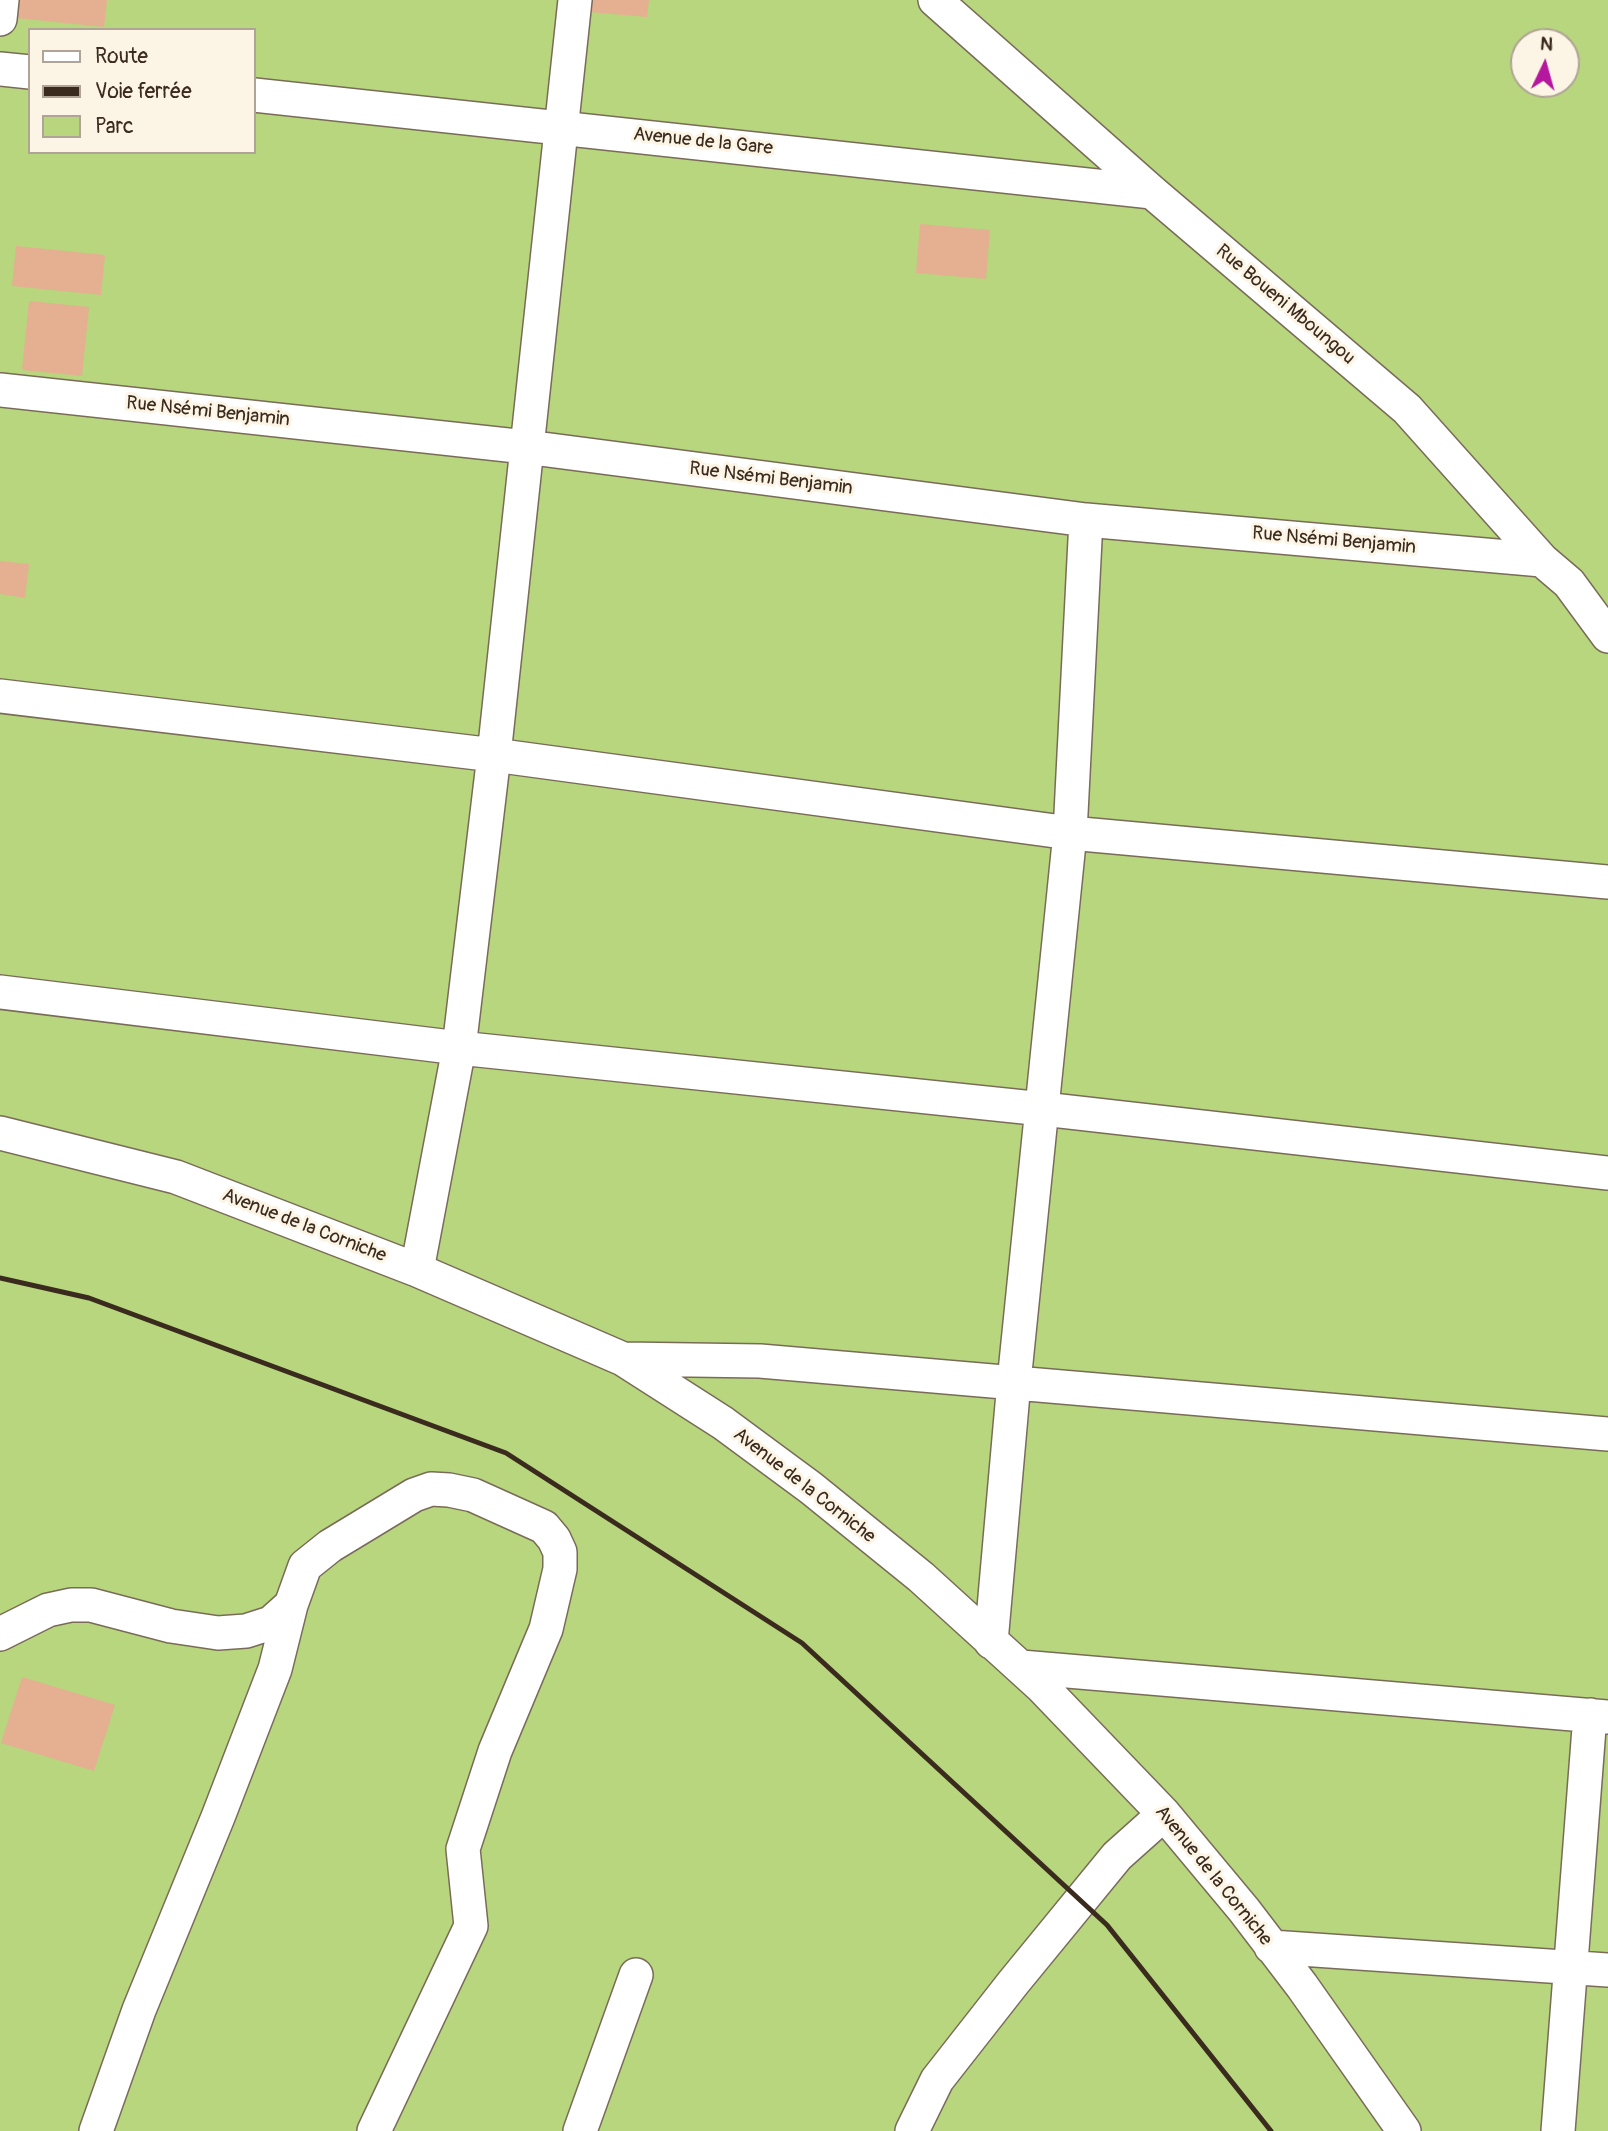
<!DOCTYPE html>
<meta charset="utf-8">
<style>
body{margin:0}
#map{position:relative;width:1608px;height:2131px;overflow:hidden;background:#efe4c6;font-family:Pangolin,sans-serif}
canvas{display:block}
.legend{position:absolute;left:28px;top:28px;width:228px;height:126px;box-sizing:border-box;background:#fcf5e5;border:2px solid #afa495;margin:0;padding:9px 12px;list-style:none;font-size:21px;color:#3b2a1e}
.legend li{display:flex;align-items:center;gap:14px;height:35px}
.legend b{width:35px;border:2px solid #afa495}
.north{position:absolute;left:1510px;top:28px;width:70px;height:70px;box-sizing:border-box;background:#fcf5e5;border:2px solid #afa495;border-radius:50%;rotate:5deg;font-size:19px;font-weight:700;line-height:28px;text-align:center;color:#3b2a1e}
.north::after{content:'';display:block;margin:auto;width:24px;height:32px;background:#b5179e;clip-path:polygon(50% 0,100% 100%,50% 72%,0 100%)}
</style>
<div id="map">
<canvas width="1608" height="2131"></canvas>
<ul class="legend">
<li><b style="height:9px;background:#fff"></b>Route</li>
<li><b style="height:9px;background:#3b2a1e"></b>Voie ferrée</li>
<li><b style="height:19px;background:#b7d67d"></b>Parc</li>
</ul>
<div class="north">N</div>
</div>
<script>
const c = document.querySelector('canvas').getContext('2d');
c.lineJoin = 'round';
function fillPath(path, color) {
  c.fillStyle = color;
  c.fill(path, 'evenodd');
}
function poly(rows) {
  const path = new Path2D();
  for (const r of rows) {
    path.moveTo(r[0], r[1]);
    for (let i = 2; i < r.length; i += 2) path.lineTo(r[i], r[i + 1]);
  }
  return path;
}
function stroke(path, color, width, dash) {
  c.strokeStyle = color;
  c.lineWidth = width;
  c.lineCap = dash ? 'butt' : 'round';
  c.setLineDash(dash || []);
  c.stroke(path);
}
function drawText(font, color, halo, rows, align = 'center') {
  c.font = font + ' Pangolin,sans-serif';
  c.lineWidth = 6;
  c.setLineDash([]);
  c.textBaseline = 'middle';
  c.strokeStyle = halo;
  c.fillStyle = color;
  for (const [text, x, y, turn = 0] of rows) {
    c.save();
    c.translate(x, y);
    c.rotate((+turn || 0) * Math.PI / 180);
    c.textAlign = isNaN(turn) ? turn : align;
    if (halo) c.strokeText(text, 0, 0);
    c.fillText(text, 0, 0);
    c.restore();
  }
}
const green = poly([
 [0,0,1608,0,1608,2131,0,2131],
 [30,30,254,30,254,152,30,152],
 [1524,42,1566,42,1566,84,1524,84]
]);
const building = poly([
 [18,0,107,0,104,27,16,18],
 [590,0,649,0,647,17,589,12],
 [920,224,990,230,986,279,916,273],
 [16,246,105,255,101,295,12,286],
 [29,301,89,307,82,376,22,370],
 [0,561,29,564,25,598,0,594],
 [22,1677,115,1705,94,1771,1,1743]
]);
const street = poly([
 [935,0,1152,192,1407,409,1542,560,1569,583,1608,636],
 [0,19,2,0],
 [0,69,30,72],
 [254,95,1152,192],
 [0,390,526,447,1086,520,1542,560],
 [0,696,494,755,1070,833,1608,882],
 [0,992,459,1048,1043,1109,1608,1173],
 [0,1133,176,1177,417,1270,623,1359,723,1423,811,1488,921,1577,1042,1687,1164,1814,1244,1910,1302,1986,1404,2131],
 [417,1270,459,1048,494,755,575,0],
 [623,1359,760,1361,1608,1434],
 [0,1634,48,1610,71,1605,91,1605,171,1626,218,1633,246,1631,271,1623,291,1605],
 [991,1642,1014,1382,1070,833,1086,520],
 [1021,1667,1608,1717],
 [1271,1947,1608,1970],
 [96,2131,139,2010,218,1817,275,1669,291,1605,305,1566,330,1546,414,1495,431,1489,449,1490,473,1495,544,1527,554,1539,560,1552,560,1569,546,1629,495,1751,463,1849,471,1926,374,2131],
 [580,2131,636,1975],
 [912,2131,937,2080,1013,1983,1117,1856,1164,1814],
 [1558,2131,1590,1715]
]);
const rail = poly([
 [0,1278,89,1298,506,1453,802,1643,1107,1925,1271,2131]
]);
const streetNames = [
 ["Avenue de la Gare",703,142,6],
 ["Rue Boueni Mboungou",1285,305,40],
 ["Rue Nsémi Benjamin",208,412,6],
 ["Rue Nsémi Benjamin",771,479,7],
 ["Rue Nsémi Benjamin",1334,541,5],
 ["Avenue de la Corniche",304,1226,21],
 ["Avenue de la Corniche",804,1486,38],
 ["Avenue de la Corniche",1213,1876,51]
];
fillPath(green, '#b7d67d');
fillPath(building, '#e5af92');
stroke(street, '#7a6b59', 36);
stroke(street, '#fff', 33);
stroke(rail, '#3b2a1e', 5);
drawText('19px', '#3b2a1e', '#fcf5e5', streetNames);
</script>
